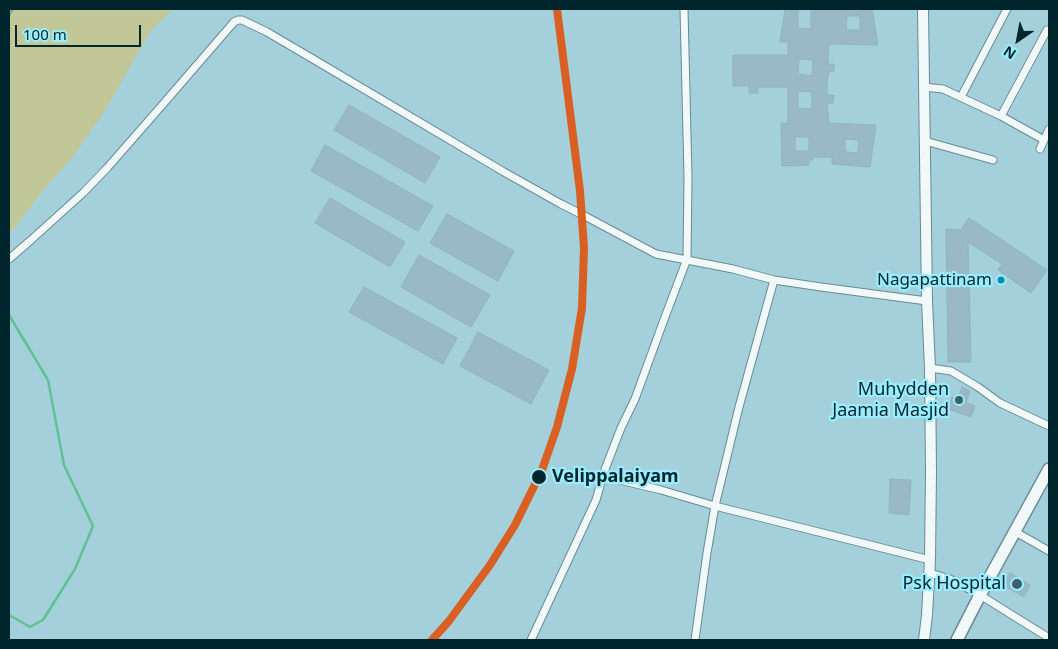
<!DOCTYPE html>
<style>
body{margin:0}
#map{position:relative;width:1058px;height:649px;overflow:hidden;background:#a3d0db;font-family:"Noto Sans",sans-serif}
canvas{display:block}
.frame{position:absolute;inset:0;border:10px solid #00252c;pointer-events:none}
.north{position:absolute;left:993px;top:15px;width:50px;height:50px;-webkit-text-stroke:4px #99edff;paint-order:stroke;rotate:213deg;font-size:14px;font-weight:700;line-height:20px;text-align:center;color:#00252c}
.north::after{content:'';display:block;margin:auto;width:18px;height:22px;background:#00252c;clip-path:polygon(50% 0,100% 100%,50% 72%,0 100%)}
.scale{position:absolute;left:15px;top:25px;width:126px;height:22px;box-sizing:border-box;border:2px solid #00252c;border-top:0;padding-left:6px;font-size:15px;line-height:18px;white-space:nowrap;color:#00252c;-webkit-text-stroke:4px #99edff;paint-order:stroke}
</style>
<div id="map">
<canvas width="1058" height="649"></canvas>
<div class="frame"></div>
<div class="north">N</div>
<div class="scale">100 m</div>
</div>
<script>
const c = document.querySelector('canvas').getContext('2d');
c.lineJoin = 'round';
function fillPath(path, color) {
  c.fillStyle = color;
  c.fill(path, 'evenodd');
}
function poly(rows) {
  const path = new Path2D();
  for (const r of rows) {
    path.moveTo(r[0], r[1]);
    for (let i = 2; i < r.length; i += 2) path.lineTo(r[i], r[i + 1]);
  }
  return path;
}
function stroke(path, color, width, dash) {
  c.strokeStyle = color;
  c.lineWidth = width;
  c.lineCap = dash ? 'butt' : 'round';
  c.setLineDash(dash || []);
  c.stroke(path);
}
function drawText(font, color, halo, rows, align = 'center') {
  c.font = font + ' "Noto Sans",sans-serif';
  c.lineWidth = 4.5;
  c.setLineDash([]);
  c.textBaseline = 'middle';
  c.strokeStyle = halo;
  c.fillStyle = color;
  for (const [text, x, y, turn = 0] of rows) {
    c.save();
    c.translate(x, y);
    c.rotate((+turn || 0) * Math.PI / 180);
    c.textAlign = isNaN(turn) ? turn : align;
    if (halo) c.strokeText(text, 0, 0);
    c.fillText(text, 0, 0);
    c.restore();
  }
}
const green = poly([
 [9,9,173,9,150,32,106,109,73,157,45,188,9,235]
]);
const stream = poly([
 [9,15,13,9],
 [9,315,48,380,64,465,93,526,75,569,43,620,30,627,9,615]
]);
const building = poly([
 [785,9,798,9,798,28,811,29,811,9,872,9,878,45,829,44,828,64,834,64,834,71,829,72,827,81,827,95,834,95,833,103,827,104,829,123,876,125,870,167,832,164,832,157,813,157,813,160,809,160,809,165,782,166,781,123,788,123,788,87,758,87,758,93,749,93,749,86,733,86,733,55,788,55,788,42,780,42,785,9],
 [847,16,860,16,860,30,846,30,847,16],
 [799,59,813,60,812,76,798,74,799,59],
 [798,91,812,92,812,109,798,108,798,91],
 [795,137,809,137,809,151,795,151,795,137],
 [845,139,859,140,858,153,845,152,845,139],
 [349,105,440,157,425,183,334,130,349,105],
 [325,145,433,206,418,231,311,171,325,145],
 [330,198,405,242,390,267,315,223,330,198],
 [447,214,514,251,498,281,430,243,447,214],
 [969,218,1047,270,1031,293,998,270,1002,264,968,242,971,362,948,362,946,229,961,230,969,218],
 [419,255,490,295,471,327,401,287,419,255],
 [364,287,457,338,443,364,349,312,364,287],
 [478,332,549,370,531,404,460,366,478,332],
 [962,387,970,391,966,402,975,406,971,417,948,409,952,397,958,399,962,387],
 [890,479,911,480,909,515,889,513,890,479],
 [1010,573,1030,585,1024,597,1003,585,1010,573]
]);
const street = poly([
 [924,87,943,89,1001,116,1044,140],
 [961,97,1007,9],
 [1001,116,1047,30],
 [925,141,993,160],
 [1040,149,1049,129],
 [9,259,31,240,83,193,108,167,164,103,234,22,238,20,242,20,267,32,313,59,504,172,561,204,581,214,656,254,733,269,774,280,821,287,927,301],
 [930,368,951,371,978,387,1000,403,1049,426],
 [603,476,661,490,715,506,930,560],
 [1014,531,1049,551],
 [930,573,950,579,980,595,1049,638],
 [531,640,596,500,604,472,621,428,635,399,665,317,687,259,688,177,684,9],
 [695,640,707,553,715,506,739,407,774,280]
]);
const secondary = poly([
 [923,9,927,301,930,368,931,472,930,560,927,615,924,640]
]);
const primary = poly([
 [957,640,980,595,1049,469]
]);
const rail1 = poly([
 [432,640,449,621,490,565,515,525,542,470,557,427,572,369,582,308,584,248,580,191,557,9]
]);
const markers = [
 [1001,280,4.5,"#008fae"],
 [959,400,5,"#396169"],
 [539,477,8,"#00252c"],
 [1017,584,6,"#396169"]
];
const busNames = [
 ["Nagapattinam",992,280]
];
const poiNames = [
 ["Muhydden",949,390],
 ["Jaamia Masjid",949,411],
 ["Psk Hospital",1006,584]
];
const stopNames = [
 ["Velippalaiyam",552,477]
];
fillPath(green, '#c2c797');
stroke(stream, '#60c192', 2.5);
fillPath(building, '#98b9c5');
stroke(building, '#91b2be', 1);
stroke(street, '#698a91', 9);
stroke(secondary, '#698a91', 12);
stroke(primary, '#698a91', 14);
stroke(street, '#f1f8fa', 7);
stroke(secondary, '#f1f8fa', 10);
stroke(primary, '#f1f8fa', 11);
stroke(rail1, '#da5f23', 8);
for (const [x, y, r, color] of markers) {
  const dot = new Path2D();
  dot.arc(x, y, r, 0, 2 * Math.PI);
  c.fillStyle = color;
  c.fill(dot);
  stroke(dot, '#99edff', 2);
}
drawText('17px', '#00252c', '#99edff', busNames, 'right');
drawText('18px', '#00252c', '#99edff', poiNames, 'right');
drawText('bold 18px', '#00252c', '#99edff', stopNames, 'left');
</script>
